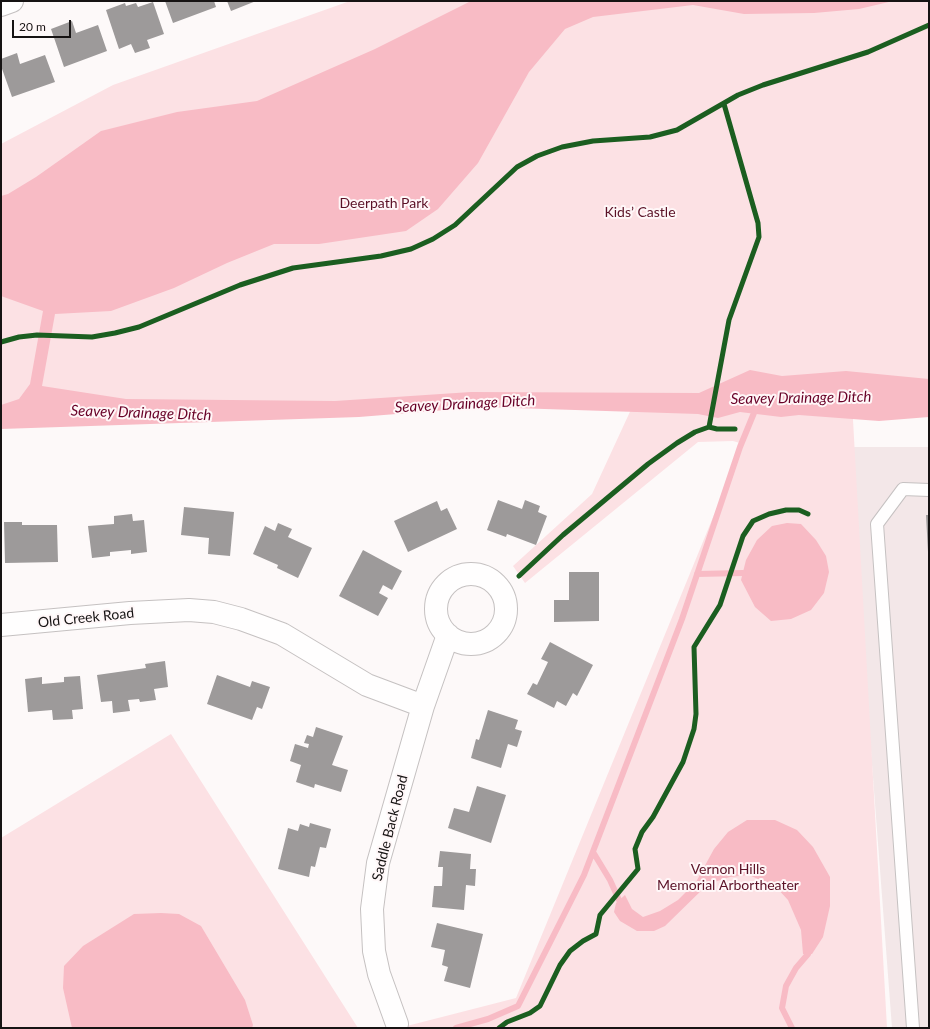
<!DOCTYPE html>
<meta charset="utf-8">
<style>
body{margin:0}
#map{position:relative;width:930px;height:1029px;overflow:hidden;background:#fdf9f9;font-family:Lato,sans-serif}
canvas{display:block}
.frame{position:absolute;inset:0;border:2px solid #161313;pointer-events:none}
.scale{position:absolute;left:12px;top:20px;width:59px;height:18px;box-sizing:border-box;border:2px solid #161313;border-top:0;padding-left:5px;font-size:12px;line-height:14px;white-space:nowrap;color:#161313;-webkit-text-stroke:3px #fff7f8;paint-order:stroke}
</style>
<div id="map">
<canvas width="930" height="1029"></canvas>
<div class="frame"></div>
<div class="scale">20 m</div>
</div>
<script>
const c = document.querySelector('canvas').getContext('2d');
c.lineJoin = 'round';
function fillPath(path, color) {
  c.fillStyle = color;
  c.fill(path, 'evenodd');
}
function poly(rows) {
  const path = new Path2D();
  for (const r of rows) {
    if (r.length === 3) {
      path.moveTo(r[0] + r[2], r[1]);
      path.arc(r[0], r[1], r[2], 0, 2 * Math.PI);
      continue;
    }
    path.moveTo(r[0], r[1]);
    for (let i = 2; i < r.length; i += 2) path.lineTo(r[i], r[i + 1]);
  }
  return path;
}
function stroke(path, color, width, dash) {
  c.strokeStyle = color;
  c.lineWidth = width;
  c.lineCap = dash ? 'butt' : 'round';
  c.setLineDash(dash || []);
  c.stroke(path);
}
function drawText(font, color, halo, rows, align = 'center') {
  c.font = font + ' Lato,sans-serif';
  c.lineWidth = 4;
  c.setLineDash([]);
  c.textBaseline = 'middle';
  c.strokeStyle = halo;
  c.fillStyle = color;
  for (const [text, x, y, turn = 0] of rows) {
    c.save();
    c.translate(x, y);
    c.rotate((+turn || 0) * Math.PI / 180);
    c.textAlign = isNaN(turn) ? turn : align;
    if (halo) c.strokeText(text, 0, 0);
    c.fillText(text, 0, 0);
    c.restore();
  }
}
const built = poly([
 [848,447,929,447,929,1028,892,1028]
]);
const green = poly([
 [350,1,929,1,929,404,852,402,887,1028,399,1028,516,998,743,444,733,441,698,442,525,583,513,566,592,494,634,403,1,407,1,144,113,85],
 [171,734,358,1028,1,1028,1,838]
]);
const water = poly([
 [471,1,893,1,859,9,814,13,744,14,693,5,593,17,565,29,529,72,478,163,438,209,406,231,319,244,274,244,227,263,174,288,111,311,55,314,42,386,126,399,335,401,471,392,699,393,750,370,782,376,846,371,929,379,929,417,879,421,799,415,781,417,740,412,718,418,698,414,483,407,359,417,1,429,1,405,19,399,30,384,43,311,1,296,1,196,8,194,36,177,101,131,177,112,257,101,375,49],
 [787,523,801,524,816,540,826,556,829,572,824,593,811,610,791,619,771,621,755,607,741,580,746,560,757,540,772,526],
 [747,820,775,820,797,830,813,847,830,877,830,906,823,937,812,954,803,954,801,930,788,900,776,887,749,875,730,877,708,884,665,926,654,931,637,931,620,921,614,912,616,903,625,895,632,909,643,917,660,911,678,900,696,882,714,849,728,832],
 [161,913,179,914,201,926,245,1000,253,1025,252,1028,72,1028,63,988,64,966,83,946,134,914]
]);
const stream = poly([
 [697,574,743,573],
 [593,852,610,880,619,900],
 [456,1028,488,1019,518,1006,584,875,682,619,740,447,756,408],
 [792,1028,782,1008,786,986,796,968,808,954]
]);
const building = poly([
 [165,1,214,1,216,7,173,23],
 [227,1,256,1,231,11],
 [153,2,164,34,147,40,150,48,135,53,131,44,119,49,106,10,125,3,126,6,136,3,138,7],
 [72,21,76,33,98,25,107,51,64,67,51,29],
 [17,53,20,64,45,55,55,82,12,97,1,66,1,59],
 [498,500,522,509,525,500,540,506,538,512,547,516,536,545,507,534,506,537,487,530],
 [437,501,441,511,447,508,457,529,408,552,394,521],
 [184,507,234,512,230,556,208,554,209,538,181,535],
 [132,514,133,521,144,520,147,552,131,554,131,550,110,552,110,556,92,558,88,526,114,524,114,516],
 [926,515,929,515,929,552,928,552],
 [4,522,22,522,22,525,57,525,58,562,5,563],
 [278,523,292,529,288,537,312,548,298,578,277,568,278,565,253,554,265,526,275,531],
 [363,550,402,571,392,590,383,585,379,593,388,598,378,616,339,596],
 [569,572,599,572,599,621,554,622,554,600,569,600],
 [550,642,593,665,577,696,573,693,566,706,557,701,554,708,527,694,533,683,537,685,548,662,541,659],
 [165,661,168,687,154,689,156,700,140,702,139,699,128,700,130,711,113,713,112,701,101,702,97,675,146,668,145,664],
 [217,675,250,687,252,681,270,687,262,709,257,707,252,720,207,704],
 [80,676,83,709,72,710,73,719,53,720,52,710,28,712,25,679,42,677,42,684,64,682,64,677],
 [488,710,518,720,515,729,522,731,517,747,508,744,501,768,471,758,476,739,479,740],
 [316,727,343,736,332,765,348,770,341,792,315,784,314,788,296,782,301,765,290,761,295,744,308,748,309,744,304,743,307,735,313,737],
 [477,786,506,795,491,843,448,828,454,808,469,812],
 [310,823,331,829,326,848,320,847,315,867,311,866,309,877,278,869,288,828,298,831,300,824,309,827],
 [440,851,471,854,470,869,476,869,475,886,466,885,464,910,432,907,434,886,442,886,443,867,438,867],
 [437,923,483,934,470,988,444,981,448,967,442,965,445,950,431,947]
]);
const lane = poly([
 [913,1028,877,524,903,489,929,490]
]);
const street = poly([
 [1,5,12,1],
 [471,609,35],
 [1,625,130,613,189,610,214,612,241,619,282,634,367,685,423,706],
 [397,1024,379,974,374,951,372,909,378,863,423,706,448,635]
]);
const cycleway = poly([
 [1,342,19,337,37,335,92,337,115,333,139,327,240,285,293,268,381,256,411,249,433,239,455,225,517,167,537,156,562,147,593,141,650,137,677,130,738,95,763,85,868,52,929,25],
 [709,427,729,320,759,237,758,223,724,104],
 [519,576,563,535,648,464,677,443,695,432,709,427,717,429,735,429],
 [499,1028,507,1022,530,1013,540,1006,560,965,570,951,583,941,596,934,600,915,638,869,635,849,642,832,653,817,683,762,694,729,696,714,694,647,720,605,743,536,753,521,769,514,786,510,799,510,808,514]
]);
const parkNames = [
 ["Deerpath Park",384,203],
 ["Kids’ Castle",640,212],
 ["Vernon Hills",728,869],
 ["Memorial Arbortheater",728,885]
];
const streetNames = [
 ["Old Creek Road",86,618,-6],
 ["Saddle Back Road",390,828,-76]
];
const waterNames = [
 ["Seavey Drainage Ditch",801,398,-1],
 ["Seavey Drainage Ditch",465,404,-3],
 ["Seavey Drainage Ditch",141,413,2]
];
fillPath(built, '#f3e7e8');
fillPath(green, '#fce1e4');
fillPath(water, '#f8bbc5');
stroke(stream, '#f8bbc5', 6);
fillPath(building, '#9d9a9a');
stroke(lane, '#c5c1c1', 14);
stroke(street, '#c5c1c1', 24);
stroke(lane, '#fffefe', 12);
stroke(street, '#fffefe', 22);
stroke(cycleway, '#1b5e20', 5);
drawText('14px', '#5b1126', '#fff7f8', parkNames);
drawText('14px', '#161313', '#fff7f8', streetNames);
drawText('italic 15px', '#680127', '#fff7f8', waterNames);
</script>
